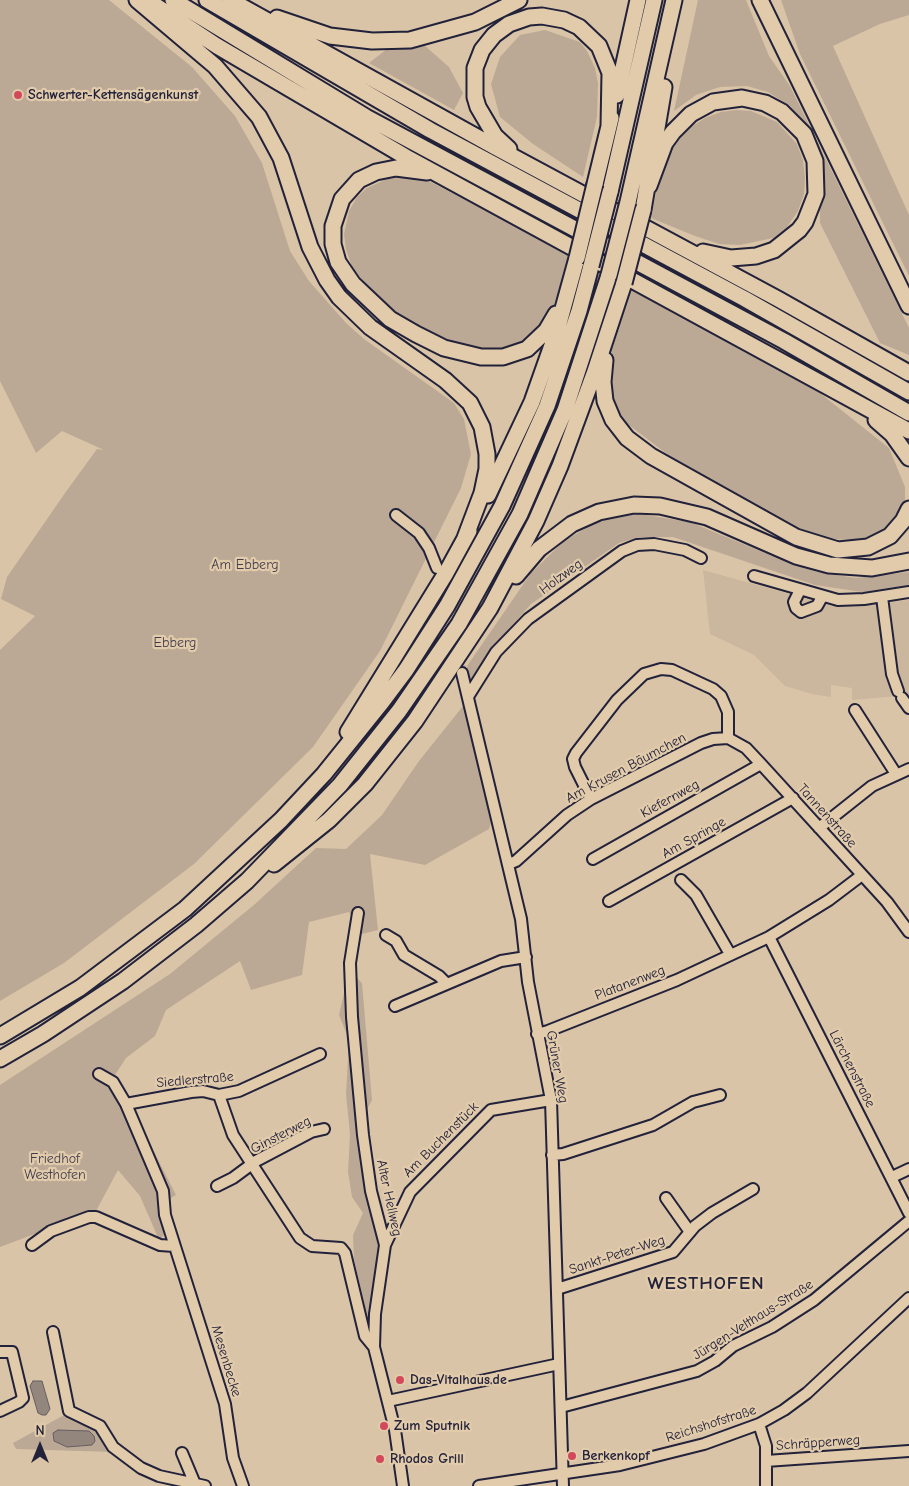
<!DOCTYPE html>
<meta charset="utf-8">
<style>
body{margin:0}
#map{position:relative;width:909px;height:1486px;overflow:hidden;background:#dac4a7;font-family:"Comic Neue",sans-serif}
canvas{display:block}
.north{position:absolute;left:15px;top:1421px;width:50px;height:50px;-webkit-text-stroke:4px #e2cbab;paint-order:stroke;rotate:0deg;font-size:14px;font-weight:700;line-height:20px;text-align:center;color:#22223b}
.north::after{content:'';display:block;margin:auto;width:18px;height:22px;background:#22223b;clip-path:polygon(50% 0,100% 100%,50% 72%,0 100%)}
</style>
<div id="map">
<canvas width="909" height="1486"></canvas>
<div class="north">N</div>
</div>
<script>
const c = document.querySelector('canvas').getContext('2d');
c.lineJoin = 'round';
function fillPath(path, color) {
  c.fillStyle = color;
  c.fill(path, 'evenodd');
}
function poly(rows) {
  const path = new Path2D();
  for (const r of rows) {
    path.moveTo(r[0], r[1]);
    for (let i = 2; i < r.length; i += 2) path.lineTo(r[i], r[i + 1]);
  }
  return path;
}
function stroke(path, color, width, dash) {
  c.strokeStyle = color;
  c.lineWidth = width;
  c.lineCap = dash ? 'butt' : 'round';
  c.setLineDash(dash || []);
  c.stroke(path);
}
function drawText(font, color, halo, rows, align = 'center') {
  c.font = font + ' "Comic Neue",sans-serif';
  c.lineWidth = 4.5;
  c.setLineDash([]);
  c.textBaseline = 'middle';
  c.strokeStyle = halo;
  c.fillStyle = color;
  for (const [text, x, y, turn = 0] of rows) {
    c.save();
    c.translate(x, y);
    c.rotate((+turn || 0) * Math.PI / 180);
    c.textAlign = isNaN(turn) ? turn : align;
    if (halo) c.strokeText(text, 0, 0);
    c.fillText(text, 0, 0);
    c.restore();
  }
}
const built = poly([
 [703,570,832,606,859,606,909,600,909,695,852,700,852,688,831,685,831,697,812,694,785,686,754,655,710,634]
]);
const green = poly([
 [0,0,109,0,192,67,235,116,262,163,290,251,309,281,346,323,364,339,454,403,464,419,471,454,461,488,380,651,313,747,194,864,64,963,0,1001,0,650,35,616,1,599,7,577,65,493,97,449,104,450,62,431,36,453,0,381],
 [698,0,746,0,769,56,790,86,909,328,909,355,880,343,820,223,820,163,801,121,790,106,768,92,747,86,720,87,696,95,674,111],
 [781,0,909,0,909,15,880,24,833,46,909,215,909,276,800,54],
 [545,30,580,42,587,51,595,68,598,83,597,117,583,177,533,144,500,117,491,84,500,57,520,35],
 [424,45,449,67,463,93,454,110,369,63,387,49],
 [736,110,751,111,777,122,797,144,803,160,805,178,804,194,798,211,787,227,773,238,740,245,719,244,695,236,651,218,661,168,671,148,691,127,705,118,721,112],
 [396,175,429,181,569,254,566,271,551,312,534,333,525,340,505,349,491,351,465,346,420,328,393,311,358,275,352,267,346,249,344,234,349,211,357,197,367,188],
 [633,287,806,382,889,448,905,487,905,501,882,534,856,540,830,539,797,528,671,457,625,422,611,398,609,368,612,350],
 [639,514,690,522,789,563,817,572,856,578,909,572,909,585,862,592,815,585,673,537,640,537,619,543,531,604,508,630,471,682,467,666,531,573,564,541,588,527,610,518],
 [467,701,493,815,489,829,425,865,370,854,378,930,362,934,349,912,309,922,302,975,251,990,240,961,166,1010,155,1036,126,1058,115,1075,176,1195,161,1204,164,1235,159,1240,140,1196,118,1170,96,1211,0,1247,0,1085,170,974,255,904,316,848,346,849,382,815,419,761],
 [357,978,362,983,372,1100,359,1124,380,1237,372,1293,370,1329,354,1259,353,1235,363,1213,352,1197,348,1172,350,1134,346,1094,349,1040,339,1015,344,993],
 [66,1414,98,1429,113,1452,16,1449,13,1443]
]);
const water = poly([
 [33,1381,42,1381,50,1409,46,1415,42,1415,38,1413,30,1386,33,1381],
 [58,1430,89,1431,94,1436,95,1441,92,1445,67,1447,54,1441,53,1433,58,1430]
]);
const minorTunnel = poly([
 [439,579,462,673]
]);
const minor = poly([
 [396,515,419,533,429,548,437,568],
 [754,576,838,600,864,599,909,592],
 [800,590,794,602,796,608,801,612,817,606,822,597],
 [882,597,892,674,898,691],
 [462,673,521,919,528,982,551,1100,563,1486],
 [469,695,496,652,528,619,622,551,637,545,654,544,685,550,701,558],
 [902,698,909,708],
 [855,710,896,774],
 [591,799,575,767,573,759,576,753,617,700,644,674,661,669,672,670,713,689,721,696,728,712,728,738],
 [819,828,872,786,909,769],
 [593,859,761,764],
 [509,864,516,861,567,815,591,799,701,743,713,739,728,738,746,748,761,764,887,902,909,932],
 [681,880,696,895,730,954],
 [609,901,793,798],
 [358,913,350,963,352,1017,363,1135,371,1191,385,1245,375,1314,374,1347,395,1430,403,1486],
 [386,935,396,941,404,955,439,976,447,984],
 [769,937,909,1213],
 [395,1006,501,961,526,957],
 [537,1034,548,1031,677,980,769,937,829,900,862,875],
 [99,1074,113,1082,126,1104,163,1191,165,1215,225,1404,233,1458,243,1486],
 [219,1095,233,1135,300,1238,312,1246,341,1248,345,1253,365,1336,374,1347],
 [126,1104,191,1092,203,1091,219,1095,239,1091,320,1054],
 [552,1155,563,1154,653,1125,693,1102,720,1095],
 [892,1177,909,1169],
 [217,1186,233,1178,256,1161,311,1132,324,1129],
 [666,1198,690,1232],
 [32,1245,51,1231,89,1217,96,1217,160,1245,174,1246],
 [385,1245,410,1192,491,1110,551,1100],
 [557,1289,673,1252,695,1226,712,1213,753,1189],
 [53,1332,69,1411,100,1426,113,1447,141,1468,159,1476,205,1486],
 [0,1352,12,1352,23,1398,19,1402,0,1411],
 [388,1401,559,1364],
 [561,1407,697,1371,715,1361,733,1346,772,1327,814,1300,909,1221],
 [759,1424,766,1446,766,1461,909,1451],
 [182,1453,195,1484],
 [479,1486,620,1465,704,1444,759,1424,784,1410,807,1393,909,1298],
 [766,1486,766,1461]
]);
const highway = poly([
 [137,0,215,66,259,117,281,158,310,247,327,280,339,297,370,327,445,380,470,403,482,427,487,454,487,469,482,493,465,538],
 [147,0,217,46,406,157,909,431],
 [173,0,366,117,784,341,909,413],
 [207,0,430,130,745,299,909,392],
 [230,0,495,147,778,299,909,373],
 [760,0,909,306],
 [277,18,330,36,372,41,410,40,475,22,519,0],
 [617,95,638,0],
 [509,149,495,136,478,107,475,97,475,68,482,50,494,35,509,24,529,17,542,16,564,20,579,27,599,46,610,73,609,126],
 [427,172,396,168,376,172,359,180,342,199,333,226,333,244,338,262,353,284,390,319,416,334,444,348,481,357,503,357,527,349,546,331,556,314],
 [595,184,611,118],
 [649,186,665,143,673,132,691,114,713,102,742,98,765,103,782,112,804,134,815,161,816,194,805,222,799,230,774,250,756,256,731,258,703,252],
 [610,192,654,0],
 [628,202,674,0],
 [643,210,664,87],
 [605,360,603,382,605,401,613,420,627,438,651,456,796,537,838,550,868,547,890,536,903,521,909,509],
 [876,420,892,434,909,458],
 [488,495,532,402,556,334,577,258],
 [516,576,539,549,572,524,599,512,634,505,660,506,707,517,796,556,829,565,872,568,909,561],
 [348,732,446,573,469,531],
 [274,864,329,820,365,784,415,721,490,608,536,521,560,466,595,371,624,283],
 [0,1036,80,988,185,909,281,820,324,774,382,702,406,670,447,606,502,506,547,406,579,311,591,266],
 [0,1059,43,1034,123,981,196,925,247,881,340,785,399,711,459,624,520,514,565,410,609,275]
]);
const highwayBridge = poly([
 [577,258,595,184],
 [591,266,610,192],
 [609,275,628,202],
 [624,283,643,210]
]);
const markers = [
 [18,95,5,"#d1495b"],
 [400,1380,5,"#d1495b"],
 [384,1426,5,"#d1495b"],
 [572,1456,5,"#d1495b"],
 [380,1459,5,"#d1495b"]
];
const poiNames = [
 ["Schwerter-Kettensägenkunst",28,95],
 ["Das-Vitalhaus.de",410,1380],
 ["Zum Sputnik",394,1426],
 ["Berkenkopf",582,1456],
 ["Rhodos Grill",390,1459]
];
const parkNames = [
 ["Am Ebberg",245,565],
 ["Ebberg",175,643],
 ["Friedhof",55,1159],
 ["Westhofen",55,1175]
];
const streetNames = [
 ["Holzweg",561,577,-36],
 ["Am Krusen Bäumchen",626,768,-28],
 ["Kiefernweg",670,799,-29],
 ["Tannenstraße",827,816,48],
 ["Am Springe",694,838,-29],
 ["Platanenweg",630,983,-21],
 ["Grüner Weg",557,1067,80],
 ["Lärchenstraße",852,1069,63],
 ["Siedlerstraße",195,1080,-5],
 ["Ginsterweg",281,1135,-27],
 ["Am Buchenstück",441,1140,-45],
 ["Alter Hellweg",389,1198,78],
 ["Sankt-Peter-Weg",617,1255,-18],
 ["Jürgen-Velthaus-Straße",753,1320,-32],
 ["Mesenbecke",226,1361,73],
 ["Reichshofstraße",711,1424,-18],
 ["Schräpperweg",818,1443,-4]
];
const districtNames = [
 ["WESTHOFEN",706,1284]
];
fillPath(built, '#cbb69e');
fillPath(green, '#bca995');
fillPath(water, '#93867d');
stroke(water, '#665e63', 1);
stroke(minorTunnel, '#b5a491', 10, [10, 5]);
stroke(minor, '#22223b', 14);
stroke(highway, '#22223b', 19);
stroke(minor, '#e2cbab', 10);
stroke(highway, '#e2cbab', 15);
stroke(highwayBridge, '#22223b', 19, []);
stroke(highwayBridge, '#e2cbab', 15);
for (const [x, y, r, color] of markers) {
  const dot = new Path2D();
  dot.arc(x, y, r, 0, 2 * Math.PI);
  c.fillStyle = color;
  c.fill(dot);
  stroke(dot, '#e2cbab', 2);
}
drawText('bold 14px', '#22223b', '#e2cbab', poiNames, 'left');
drawText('14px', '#413d4d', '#e2cbab', parkNames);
drawText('14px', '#22223b', '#e2cbab', streetNames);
c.letterSpacing = '1px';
drawText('bold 19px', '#22223b', '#e2cbab', districtNames);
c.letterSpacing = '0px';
</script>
